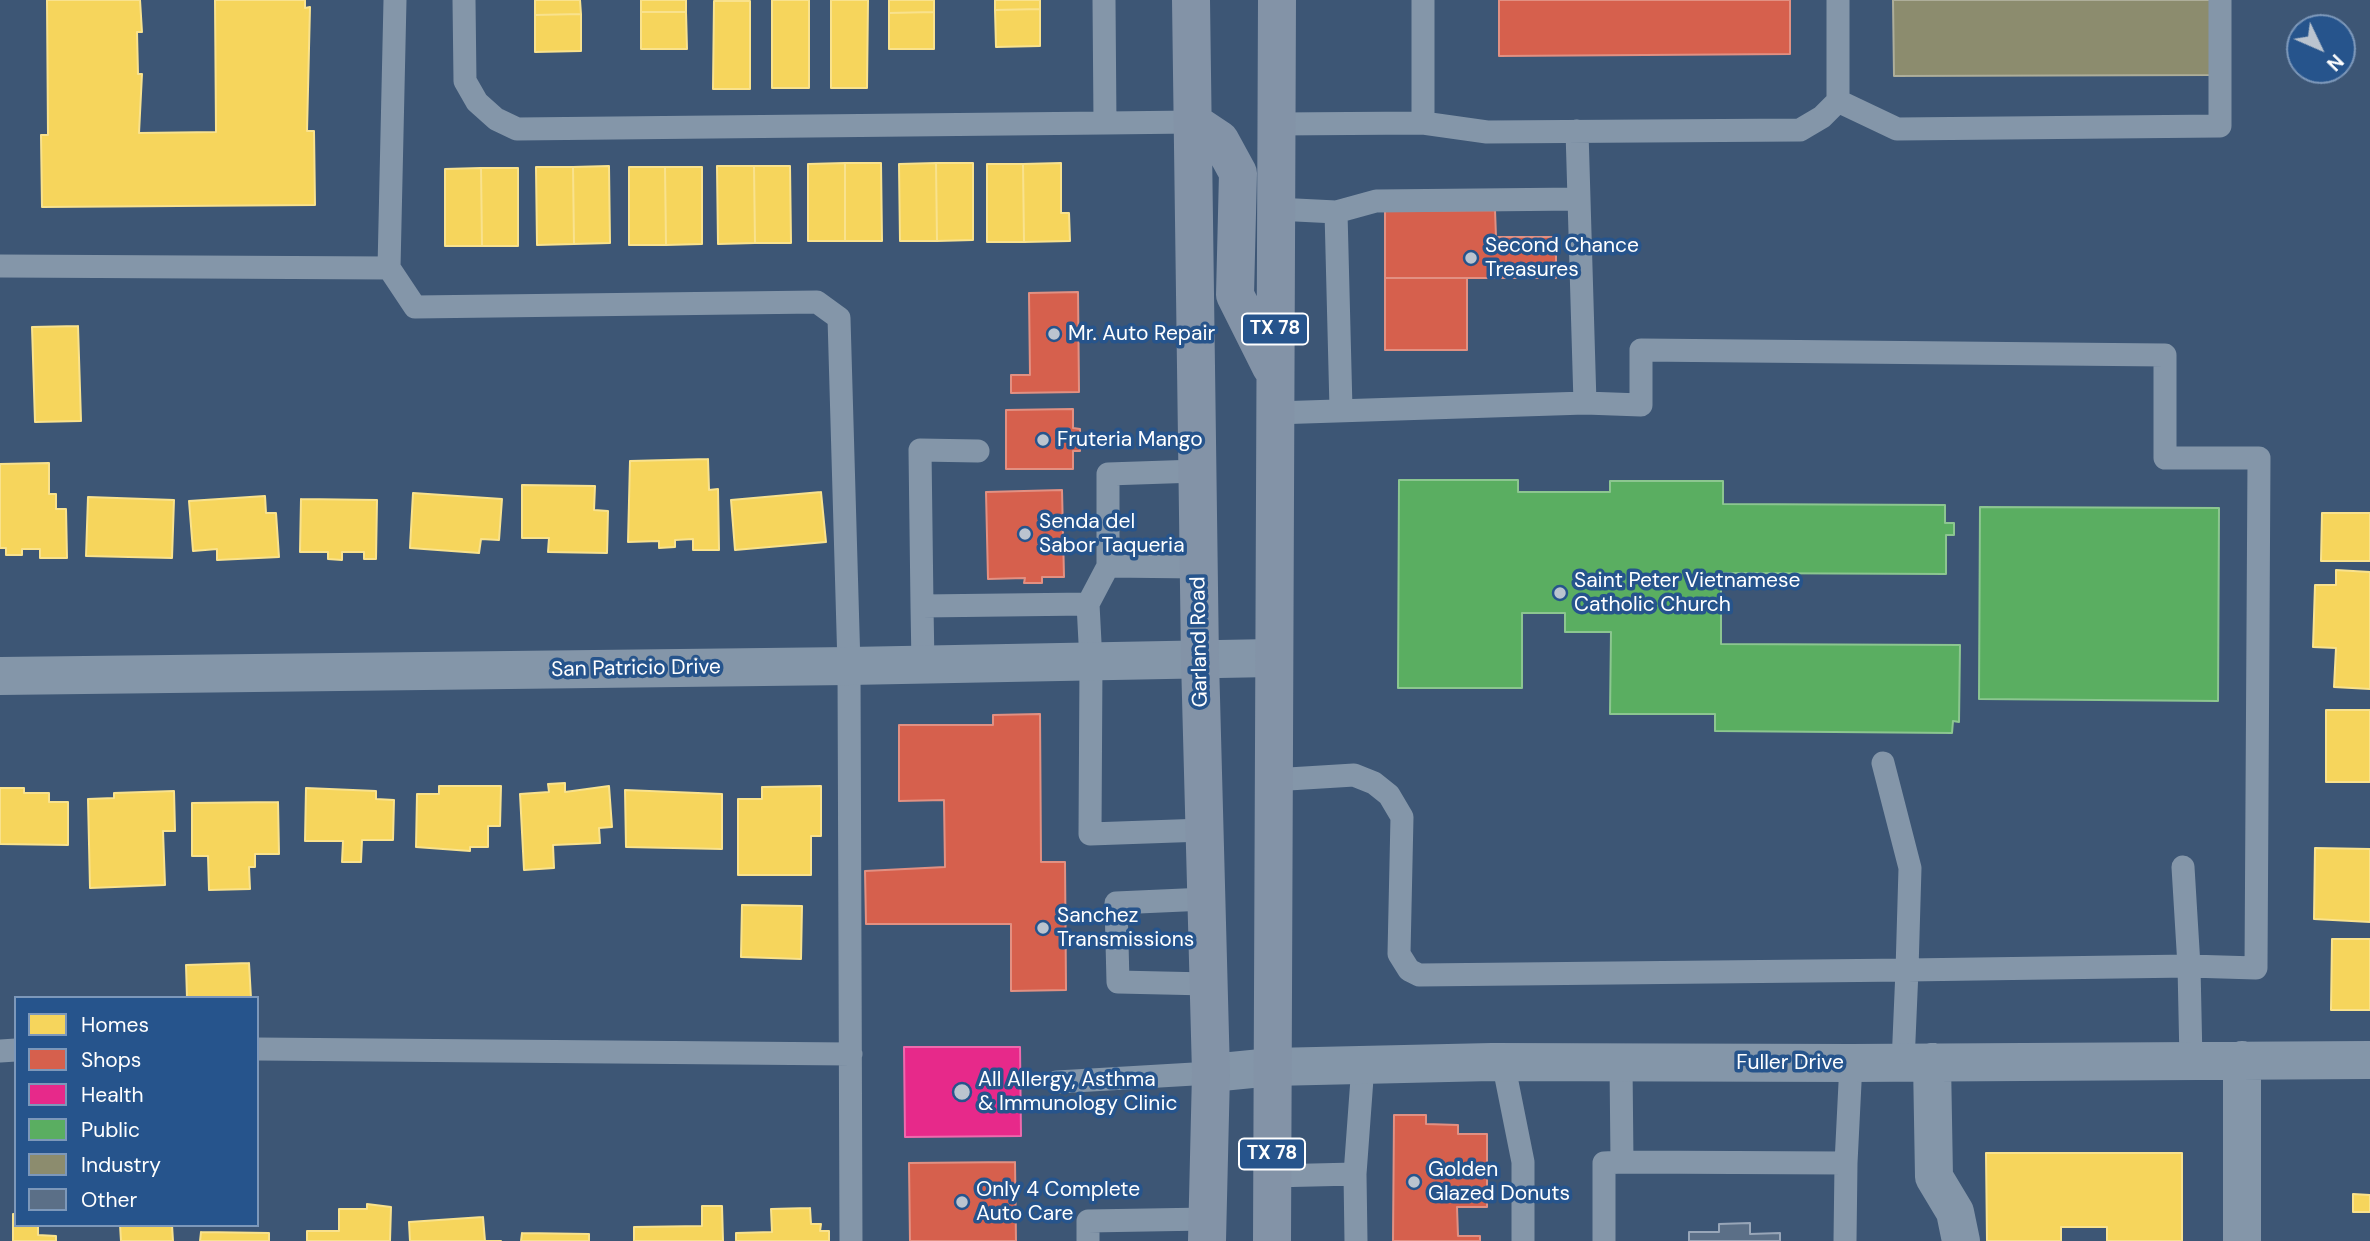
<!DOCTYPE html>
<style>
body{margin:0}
#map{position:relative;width:2370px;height:1241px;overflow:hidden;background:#3d5675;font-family:"DM Sans",sans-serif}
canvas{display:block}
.legend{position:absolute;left:14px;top:996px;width:245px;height:231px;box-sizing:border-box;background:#26548c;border:2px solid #7d98ba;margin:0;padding:9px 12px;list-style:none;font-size:21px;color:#fff}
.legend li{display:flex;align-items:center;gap:14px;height:35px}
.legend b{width:35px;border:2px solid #7d98ba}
.north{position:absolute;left:2286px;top:14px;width:70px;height:70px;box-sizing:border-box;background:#26548c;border:2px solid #7d98ba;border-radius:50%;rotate:134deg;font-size:19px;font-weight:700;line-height:28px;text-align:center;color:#fff}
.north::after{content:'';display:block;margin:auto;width:24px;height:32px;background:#bbc4cf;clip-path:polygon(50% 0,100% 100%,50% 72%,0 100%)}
</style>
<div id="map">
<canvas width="2370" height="1241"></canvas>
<ul class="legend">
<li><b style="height:19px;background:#f6d55c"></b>Homes</li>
<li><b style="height:19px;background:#d6604d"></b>Shops</li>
<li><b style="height:19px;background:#e7298a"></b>Health</li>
<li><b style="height:19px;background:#5aae61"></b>Public</li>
<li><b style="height:19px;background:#8c8c6e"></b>Industry</li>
<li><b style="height:19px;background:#5b6f87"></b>Other</li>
</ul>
<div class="north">N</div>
</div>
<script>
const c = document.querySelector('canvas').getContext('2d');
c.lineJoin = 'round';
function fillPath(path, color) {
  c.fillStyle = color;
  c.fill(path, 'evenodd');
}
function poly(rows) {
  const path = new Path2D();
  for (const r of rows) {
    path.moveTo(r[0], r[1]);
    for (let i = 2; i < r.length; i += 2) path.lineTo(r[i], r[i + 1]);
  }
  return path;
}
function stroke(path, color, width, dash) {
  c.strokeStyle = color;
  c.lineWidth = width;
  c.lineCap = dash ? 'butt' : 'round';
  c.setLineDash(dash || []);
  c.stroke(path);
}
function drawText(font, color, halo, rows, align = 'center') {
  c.font = font + ' "DM Sans",sans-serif';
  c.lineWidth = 7;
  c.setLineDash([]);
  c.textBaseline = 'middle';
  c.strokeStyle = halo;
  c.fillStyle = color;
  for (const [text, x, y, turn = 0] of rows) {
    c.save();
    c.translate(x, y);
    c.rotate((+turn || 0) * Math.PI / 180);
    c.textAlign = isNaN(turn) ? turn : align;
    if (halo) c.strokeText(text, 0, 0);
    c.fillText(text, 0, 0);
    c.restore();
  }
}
const homes = poly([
 [47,0,140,0,142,32,137,32,138,74,142,74,139,133,216,132,215,0,305,0,305,8,310,7,307,131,314,131,315,205,42,207,41,135,48,135,47,0],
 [535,0,580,0,581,14,535,15,535,0],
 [641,0,686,0,686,12,641,12,641,0],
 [772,0,809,0,809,88,772,88,772,0],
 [831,0,868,0,867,88,831,88,831,0],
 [889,0,934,0,934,12,889,13,889,0],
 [1040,0,1040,9,995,10,995,0,1040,0],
 [714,1,750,1,750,89,713,89,714,1],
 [1040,9,1040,46,996,47,995,10,1040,9],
 [641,12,686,12,687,49,641,49,641,12],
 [934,12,934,49,889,49,889,13,934,12],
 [581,14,581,51,535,52,535,15,581,14],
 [845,163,881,163,882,241,845,241,845,163],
 [845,163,845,241,808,241,808,164,845,163],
 [936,163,973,163,973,240,937,241,936,163],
 [936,163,937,241,900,241,899,164,936,163],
 [1061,163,1061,213,1069,213,1070,241,1024,242,1023,164,1061,163],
 [987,164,1023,164,1024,242,987,242,987,164],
 [609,166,610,243,574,244,573,167,609,166],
 [717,166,754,166,755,243,718,244,717,166],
 [754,166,790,166,791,243,755,243,754,166],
 [536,167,573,167,574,244,537,245,536,167],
 [629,167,665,167,666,245,629,245,629,167],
 [665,167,702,167,702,244,666,245,665,167],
 [481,168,518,168,518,246,482,246,481,168],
 [481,168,482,246,445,246,445,169,481,168],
 [78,326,81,421,35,422,32,327,78,326],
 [708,459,709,490,718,489,719,550,693,550,693,539,675,540,675,547,659,548,659,541,628,542,630,461,708,459],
 [49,463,49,494,56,494,56,509,66,509,67,558,40,558,40,549,22,549,22,555,6,555,6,548,0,548,0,464,49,463],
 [522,485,595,486,594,510,608,511,607,553,548,552,549,538,522,538,522,485],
 [821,492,826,542,735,550,731,500,821,492],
 [413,493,502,499,499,540,481,539,479,553,410,548,413,493],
 [265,496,266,513,276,513,279,557,217,560,217,549,193,551,189,501,265,496],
 [88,497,174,500,172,558,86,556,88,497],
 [301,499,377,500,376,559,364,559,364,552,342,552,342,560,328,559,328,552,300,552,301,499],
 [2322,513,2370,513,2370,561,2321,561,2322,513],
 [2336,570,2370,572,2370,689,2334,687,2336,648,2313,647,2315,585,2336,585,2336,570],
 [2326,710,2370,710,2370,782,2326,782,2326,710],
 [565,783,565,792,609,786,612,827,599,828,600,843,553,845,554,868,524,870,520,794,549,792,548,784,565,783],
 [439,786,501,786,500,826,488,826,488,847,470,847,470,851,416,847,417,794,439,794,439,786],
 [821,786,821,836,811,836,811,875,738,875,738,799,762,799,762,787,821,786],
 [0,788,24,788,24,793,49,793,49,802,68,802,68,845,0,844,0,788],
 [306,788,376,791,376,799,394,800,393,840,362,840,361,862,342,862,343,841,305,841,306,788],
 [625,790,722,794,722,849,626,847,625,790],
 [174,791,175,831,163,831,165,885,90,888,88,799,114,798,114,793,174,791],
 [278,802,279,854,255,854,255,867,249,867,250,889,209,890,208,856,192,856,192,803,278,802],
 [2315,848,2370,849,2370,922,2314,919,2315,848],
 [742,905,802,906,801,959,741,957,742,905],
 [2332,939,2370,939,2370,1010,2331,1010,2332,939],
 [249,963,251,998,187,998,186,965,249,963],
 [1986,1153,2182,1153,2182,1241,2107,1241,2107,1227,2061,1227,2061,1241,1987,1241,1986,1153],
 [2353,1194,2370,1195,2370,1212,2353,1212,2353,1194],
 [367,1204,391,1207,390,1241,307,1241,307,1231,339,1231,339,1209,367,1209,367,1204],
 [702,1206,722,1206,723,1241,634,1241,634,1227,702,1226,702,1206],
 [810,1208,811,1224,821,1224,820,1231,829,1231,829,1241,736,1241,736,1233,772,1232,771,1209,810,1208],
 [13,1214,16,1214,16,1225,38,1225,38,1235,56,1236,56,1241,13,1241,13,1214],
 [483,1217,485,1241,501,1241,410,1241,409,1222,483,1217],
 [120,1225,172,1225,173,1241,121,1241,120,1225],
 [201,1232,269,1233,269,1241,200,1241,201,1232],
 [522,1233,589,1234,589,1241,521,1241,522,1233]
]);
const shops = poly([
 [1499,0,1790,0,1790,54,1499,56,1499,0],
 [1495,210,1496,237,1556,237,1556,278,1385,278,1385,211,1495,210],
 [1385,278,1467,278,1467,350,1385,350,1385,278],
 [1078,292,1079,392,1011,393,1011,375,1030,375,1029,293,1078,292],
 [1073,409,1073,428,1080,429,1080,451,1073,451,1073,469,1006,469,1006,410,1073,409],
 [1062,490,1064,577,1042,577,1042,583,1024,583,1025,578,988,579,986,492,1062,490],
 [1040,714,1041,862,1065,862,1066,990,1011,991,1011,924,866,924,865,871,945,867,944,800,899,801,899,725,993,725,993,715,1040,714],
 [1394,1115,1426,1115,1426,1124,1458,1125,1458,1134,1487,1134,1487,1207,1457,1207,1458,1236,1480,1236,1480,1241,1393,1241,1394,1115],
 [1015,1162,1016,1241,910,1241,909,1163,1015,1162]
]);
const health = poly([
 [904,1047,1020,1047,1021,1136,905,1137,904,1047]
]);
const public = poly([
 [1399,480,1518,480,1518,492,1610,492,1610,481,1723,481,1723,504,1945,505,1945,523,1954,523,1954,535,1946,535,1946,574,1721,573,1721,644,1960,645,1959,722,1953,721,1952,733,1715,731,1715,714,1610,714,1611,632,1565,632,1565,613,1522,613,1522,688,1398,688,1399,480],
 [1980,507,2219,508,2218,701,1979,699,1980,507]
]);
const industry = poly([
 [1893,0,2210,0,2211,75,1894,76,1893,0]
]);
const building = poly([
 [1750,1223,1750,1234,1780,1233,1780,1241,1689,1241,1689,1232,1719,1232,1719,1224,1750,1223]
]);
const service = poly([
 [464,0,465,81,477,102,496,119,517,129,1105,123],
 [1104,0,1105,123,1193,122],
 [1838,101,1897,129,2220,126,2220,0],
 [1423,123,1423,0],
 [1276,124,1423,123,1487,132,1800,130,1822,117,1838,101,1838,0],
 [1577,131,1579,199],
 [1276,209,1336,212,1376,201,1579,199,1585,403],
 [1336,212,1341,409],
 [0,266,389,268,395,0],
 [389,268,415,307,817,302,839,318,849,666,851,1241],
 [1274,413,1585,403,1641,405,1641,350,2165,355,2165,458,2259,458,2256,968,2189,966,2183,867],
 [1197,471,1108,474,1108,566,1088,604,1091,662,1090,834,1204,830],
 [1108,566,1198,567],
 [922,606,920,450,978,451],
 [923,665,922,606,1088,604],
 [1883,763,1910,868,1907,970,2189,966,2191,1061],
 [1272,780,1354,775,1374,783,1389,795,1402,817,1399,954,1409,970,1419,975,1907,970,1903,1063],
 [1206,899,1116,903,1118,982,1208,984],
 [257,1049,851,1054],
 [0,1051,16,1050],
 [1503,1062,1523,1162,1523,1241],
 [1057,1082,1211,1073],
 [1622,1162,1846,1163],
 [1355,1174,1356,1241],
 [1271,1176,1355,1174,1363,1065],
 [1088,1241,1088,1221,1207,1219],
 [1604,1241,1604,1163,1622,1162,1621,1063],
 [1845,1241,1846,1163,1851,1063]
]);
const minor = poly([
 [0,676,849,666,1272,658],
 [1932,1062,1934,1177,1955,1212,1961,1241],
 [1211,1073,1272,1067,1492,1062,1851,1063,2370,1060],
 [2242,1241,2242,1060]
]);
const primary = poly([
 [1191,0,1200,660,1211,1073,1207,1241],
 [1193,122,1220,140,1238,173,1235,295,1271,367],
 [1272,1241,1277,0]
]);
const markers = [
 [1471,258,7,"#bbc4cf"],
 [1054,334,7,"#bbc4cf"],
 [1043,440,7,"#bbc4cf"],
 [1025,534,7,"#bbc4cf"],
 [1560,593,7,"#bbc4cf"],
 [1043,928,7,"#bbc4cf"],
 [962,1092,9,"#bbc4cf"],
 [1414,1182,7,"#bbc4cf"],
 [962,1202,7,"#bbc4cf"]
];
const shields = [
 [1275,329,66],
 [1272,1154,66]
];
const shieldNames = [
 ["TX 78",1275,329],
 ["TX 78",1272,1154]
];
const poiNames = [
 ["Second Chance",1485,246],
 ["Treasures",1485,270],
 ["Mr. Auto Repair",1068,334],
 ["Fruteria Mango",1057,440],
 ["Senda del",1039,522],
 ["Sabor Taqueria",1039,546],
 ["Saint Peter Vietnamese",1574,581],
 ["Catholic Church",1574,605],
 ["Sanchez",1057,916],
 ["Transmissions",1057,940],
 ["All Allergy, Asthma",978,1080],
 ["& Immunology Clinic",978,1104],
 ["Golden",1428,1170],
 ["Glazed Donuts",1428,1194],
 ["Only 4 Complete",976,1190],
 ["Auto Care",976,1214]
];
const streetNames = [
 ["Garland Road",1200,642,-91],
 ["San Patricio Drive",636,669,-1],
 ["Fuller Drive",1790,1063]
];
fillPath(homes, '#f6d55c');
stroke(homes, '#f9e28d', 2);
fillPath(shops, '#d6604d');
stroke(shops, '#e29082', 2);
fillPath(health, '#e7298a');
stroke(health, '#ee69ad', 2);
fillPath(public, '#5aae61');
stroke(public, '#8cc690', 2);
fillPath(industry, '#8c8c6e');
stroke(industry, '#aeae9a', 2);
fillPath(building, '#5b6f87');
stroke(building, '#98a6b8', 2);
stroke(service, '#8496a9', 23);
stroke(minor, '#8496a9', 38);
stroke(primary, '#8393a7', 38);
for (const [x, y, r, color] of markers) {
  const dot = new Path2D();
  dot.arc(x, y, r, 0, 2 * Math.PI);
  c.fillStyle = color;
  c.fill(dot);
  stroke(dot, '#26548c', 2.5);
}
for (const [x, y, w] of shields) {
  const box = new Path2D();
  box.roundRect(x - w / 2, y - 15.5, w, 31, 5);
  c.fillStyle = '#26548c';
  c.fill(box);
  stroke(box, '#fff', 2);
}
drawText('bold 19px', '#fff', null, shieldNames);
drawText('21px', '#fff', '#26548c', poiNames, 'left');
drawText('21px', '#fff', '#26548c', streetNames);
</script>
